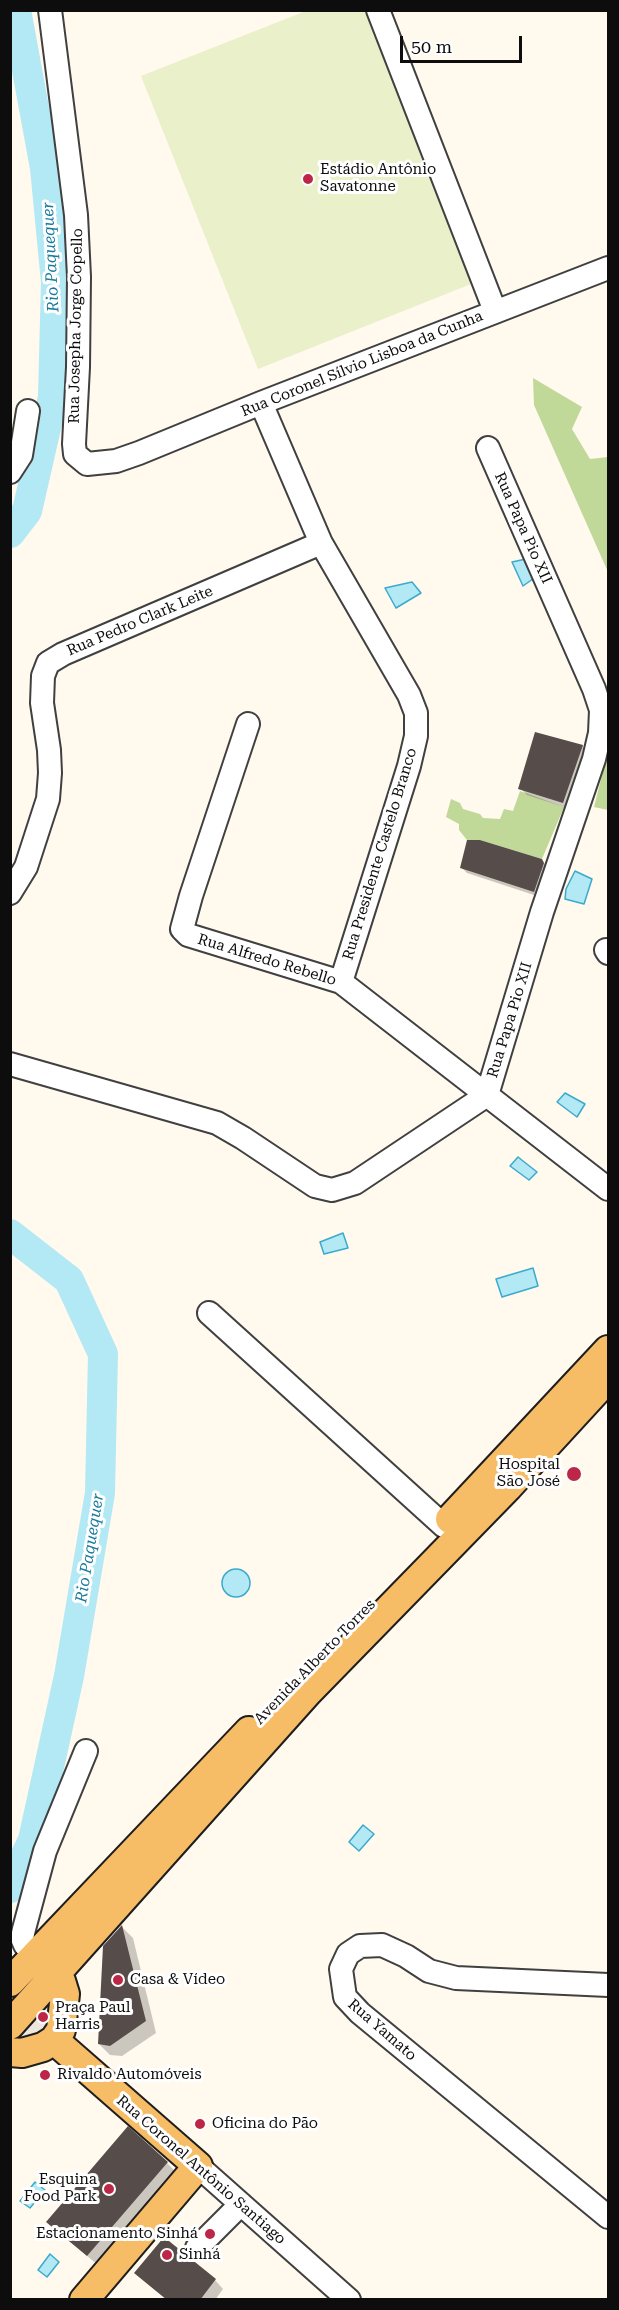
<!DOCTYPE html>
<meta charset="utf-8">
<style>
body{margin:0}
#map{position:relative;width:619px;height:2310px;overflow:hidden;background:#fff9ee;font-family:"Roboto Serif",serif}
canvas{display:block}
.frame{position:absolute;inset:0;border:12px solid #0d0d0d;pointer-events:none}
.scale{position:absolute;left:400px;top:36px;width:122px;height:27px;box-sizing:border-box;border:3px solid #0d0d0d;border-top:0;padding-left:8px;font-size:18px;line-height:21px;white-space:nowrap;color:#0d0d0d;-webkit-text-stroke:4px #fff;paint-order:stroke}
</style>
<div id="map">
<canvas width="619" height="2310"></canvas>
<div class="frame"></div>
<div class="scale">50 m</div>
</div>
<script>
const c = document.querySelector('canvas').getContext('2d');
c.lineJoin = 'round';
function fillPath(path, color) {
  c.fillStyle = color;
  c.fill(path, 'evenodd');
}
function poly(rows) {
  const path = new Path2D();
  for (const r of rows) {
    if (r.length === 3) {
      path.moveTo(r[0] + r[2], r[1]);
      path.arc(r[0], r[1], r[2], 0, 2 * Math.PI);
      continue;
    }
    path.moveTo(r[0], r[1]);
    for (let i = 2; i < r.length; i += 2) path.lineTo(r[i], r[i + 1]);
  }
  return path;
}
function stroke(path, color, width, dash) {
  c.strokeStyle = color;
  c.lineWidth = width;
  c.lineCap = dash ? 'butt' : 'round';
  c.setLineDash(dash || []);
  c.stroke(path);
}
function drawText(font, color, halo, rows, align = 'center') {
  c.font = font + ' "Roboto Serif",serif';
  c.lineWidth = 6;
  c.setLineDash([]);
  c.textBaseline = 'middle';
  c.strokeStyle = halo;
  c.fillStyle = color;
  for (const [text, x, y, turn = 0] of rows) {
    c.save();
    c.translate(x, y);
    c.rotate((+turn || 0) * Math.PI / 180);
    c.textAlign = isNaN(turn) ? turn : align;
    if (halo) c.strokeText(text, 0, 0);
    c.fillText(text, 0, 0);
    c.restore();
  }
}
const forest = poly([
 [533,378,582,407,572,429,590,459,608,457,608,572,534,405],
 [608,751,608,810,594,807],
 [520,791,564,807,542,859,480,840,467,840,459,830,459,824,446,817,451,799,460,803,463,809,480,814,483,818,500,819,504,809,513,811]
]);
const pitch = poly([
 [306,11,366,11,476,282,258,369,141,76]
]);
const plaza = poly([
 [55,1987,56,2026,26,2046,11,2036]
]);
const water = poly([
 [526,559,537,576,523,586,512,562,526,559],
 [412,582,421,593,396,608,385,588,412,582],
 [575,871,592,879,584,904,565,899,566,889,575,871],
 [565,1093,585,1104,577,1117,557,1102,565,1093],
 [518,1157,537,1172,529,1180,510,1166,518,1157],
 [343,1233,348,1248,324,1254,320,1242,343,1233],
 [533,1268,538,1286,502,1297,496,1279,533,1268],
 [236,1583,14],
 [363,1825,374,1834,359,1851,349,1842,363,1825],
 [35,2182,45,2190,30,2208,20,2201,35,2182],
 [50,2254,59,2262,47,2277,38,2270,50,2254]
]);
const shadow = poly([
 [536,734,583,746,589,753,570,809,527,795,520,788],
 [541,860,547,866,540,897,467,873,461,867],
 [122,1927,133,1938,156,2033,122,2056,110,2055,99,2044],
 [167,2163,178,2174,99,2266,60,2233],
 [215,2280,223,2289,215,2300,167,2300]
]);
const river = poly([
 [10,533,27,511,53,397,56,282,45,168,16,10],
 [10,1234,69,1280,103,1354,100,1493,69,1676,33,1840,10,1888]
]);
const building = poly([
 [535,732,583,745,563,803,518,789],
 [467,840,480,840,542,859,544,863,534,892,460,868],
 [122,1925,146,2021,110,2046,98,2044,103,1946],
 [128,2126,168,2162,87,2256,46,2222],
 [164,2237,216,2279,200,2300,167,2300,134,2273]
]);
const minor = poly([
 [50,10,76,215,79,277,78,367,74,444,75,454,87,464,116,461,139,453,261,403,608,268],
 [378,10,495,311],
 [261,403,321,543,409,695,416,713,416,736,409,766,341,982],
 [10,472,21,455,28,411],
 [248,724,191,896,182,929,188,935,341,982,608,1189],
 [10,893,26,867,48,799,50,773,49,750,42,703,43,676,48,663,63,654,321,543],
 [606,950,608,953],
 [10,1064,217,1123,243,1138,315,1186,332,1190,355,1183,487,1095,542,912,594,759,600,733,601,710,594,689,488,448],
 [209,1313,444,1526],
 [35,1955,25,1945,22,1938,24,1929,45,1851,86,1751],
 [608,1985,456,1978,429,1971,406,1956,382,1945,360,1946,348,1954,341,1969,345,1997,360,2013,608,2217],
 [198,2166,349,2300],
 [197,2248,241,2204]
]);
const major = poly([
 [450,1519,608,1350],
 [10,1982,249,1731],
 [10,2025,308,1692,508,1487,608,1378],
 [54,2040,198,2166,84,2300],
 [10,2052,22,2053,43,2047,54,2040,61,2030,65,1994,61,1981,46,1965]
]);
const markers = [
 [308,179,6,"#bc2747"],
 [574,1474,8,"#bc2747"],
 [118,1980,6,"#bc2747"],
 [43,2017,6,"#bc2747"],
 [45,2075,6,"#bc2747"],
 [200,2124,6,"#bc2747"],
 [109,2189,6,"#bc2747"],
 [210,2234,6,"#bc2747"],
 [167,2255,6,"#bc2747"]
];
const poiNames = [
 ["Estádio Antônio",320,170],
 ["Savatonne",320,187],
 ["Hospital",560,1465,"right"],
 ["São José",560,1482,"right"],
 ["Casa & Vídeo",130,1980],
 ["Praça Paul",55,2008],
 ["Harris",55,2025],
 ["Rivaldo Automóveis",57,2075],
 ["Oficina do Pão",212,2124],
 ["Esquina",97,2180,"right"],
 ["Food Park",97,2197,"right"],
 ["Estacionamento Sinhá",198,2234,"right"],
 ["Sinhá",179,2255]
];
const streetNames = [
 ["Rua Josepha Jorge Copello",76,326,-89],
 ["Rua Coronel Sílvio Lisboa da Cunha",362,364,-22],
 ["Rua Papa Pio XII",523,528,66],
 ["Rua Pedro Clark Leite",140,621,-23],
 ["Rua Presidente Castelo Branco",380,854,-73],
 ["Rua Alfredo Rebello",267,960,17],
 ["Rua Papa Pio XII",510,1020,-73],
 ["Avenida Alberto Torres",315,1662,-46],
 ["Rua Yamato",382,2030,41],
 ["Rua Coronel Antônio Santiago",201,2170,41]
];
const waterNames = [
 ["Rio Paquequer",51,257,-93],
 ["Rio Paquequer",90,1548,-81]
];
fillPath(forest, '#c0d998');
fillPath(pitch, '#e9f0ca');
fillPath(plaza, '#eee7dd');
fillPath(water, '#b3e8f5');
stroke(water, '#3baacc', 1.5);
fillPath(shadow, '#0003');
stroke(river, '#b3e8f5', 30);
fillPath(building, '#564d4a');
stroke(minor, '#404040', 26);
stroke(major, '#1e1e1e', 32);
stroke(minor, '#fff', 22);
stroke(major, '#f7bc66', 28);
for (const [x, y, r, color] of markers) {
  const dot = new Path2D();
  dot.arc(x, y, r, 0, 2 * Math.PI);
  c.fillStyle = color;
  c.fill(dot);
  stroke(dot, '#fff', 2);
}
drawText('15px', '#0d0d0d', '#fff', poiNames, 'left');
drawText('15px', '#0d0d0d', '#fff', streetNames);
drawText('italic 16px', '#187a9e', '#fff', waterNames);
</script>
